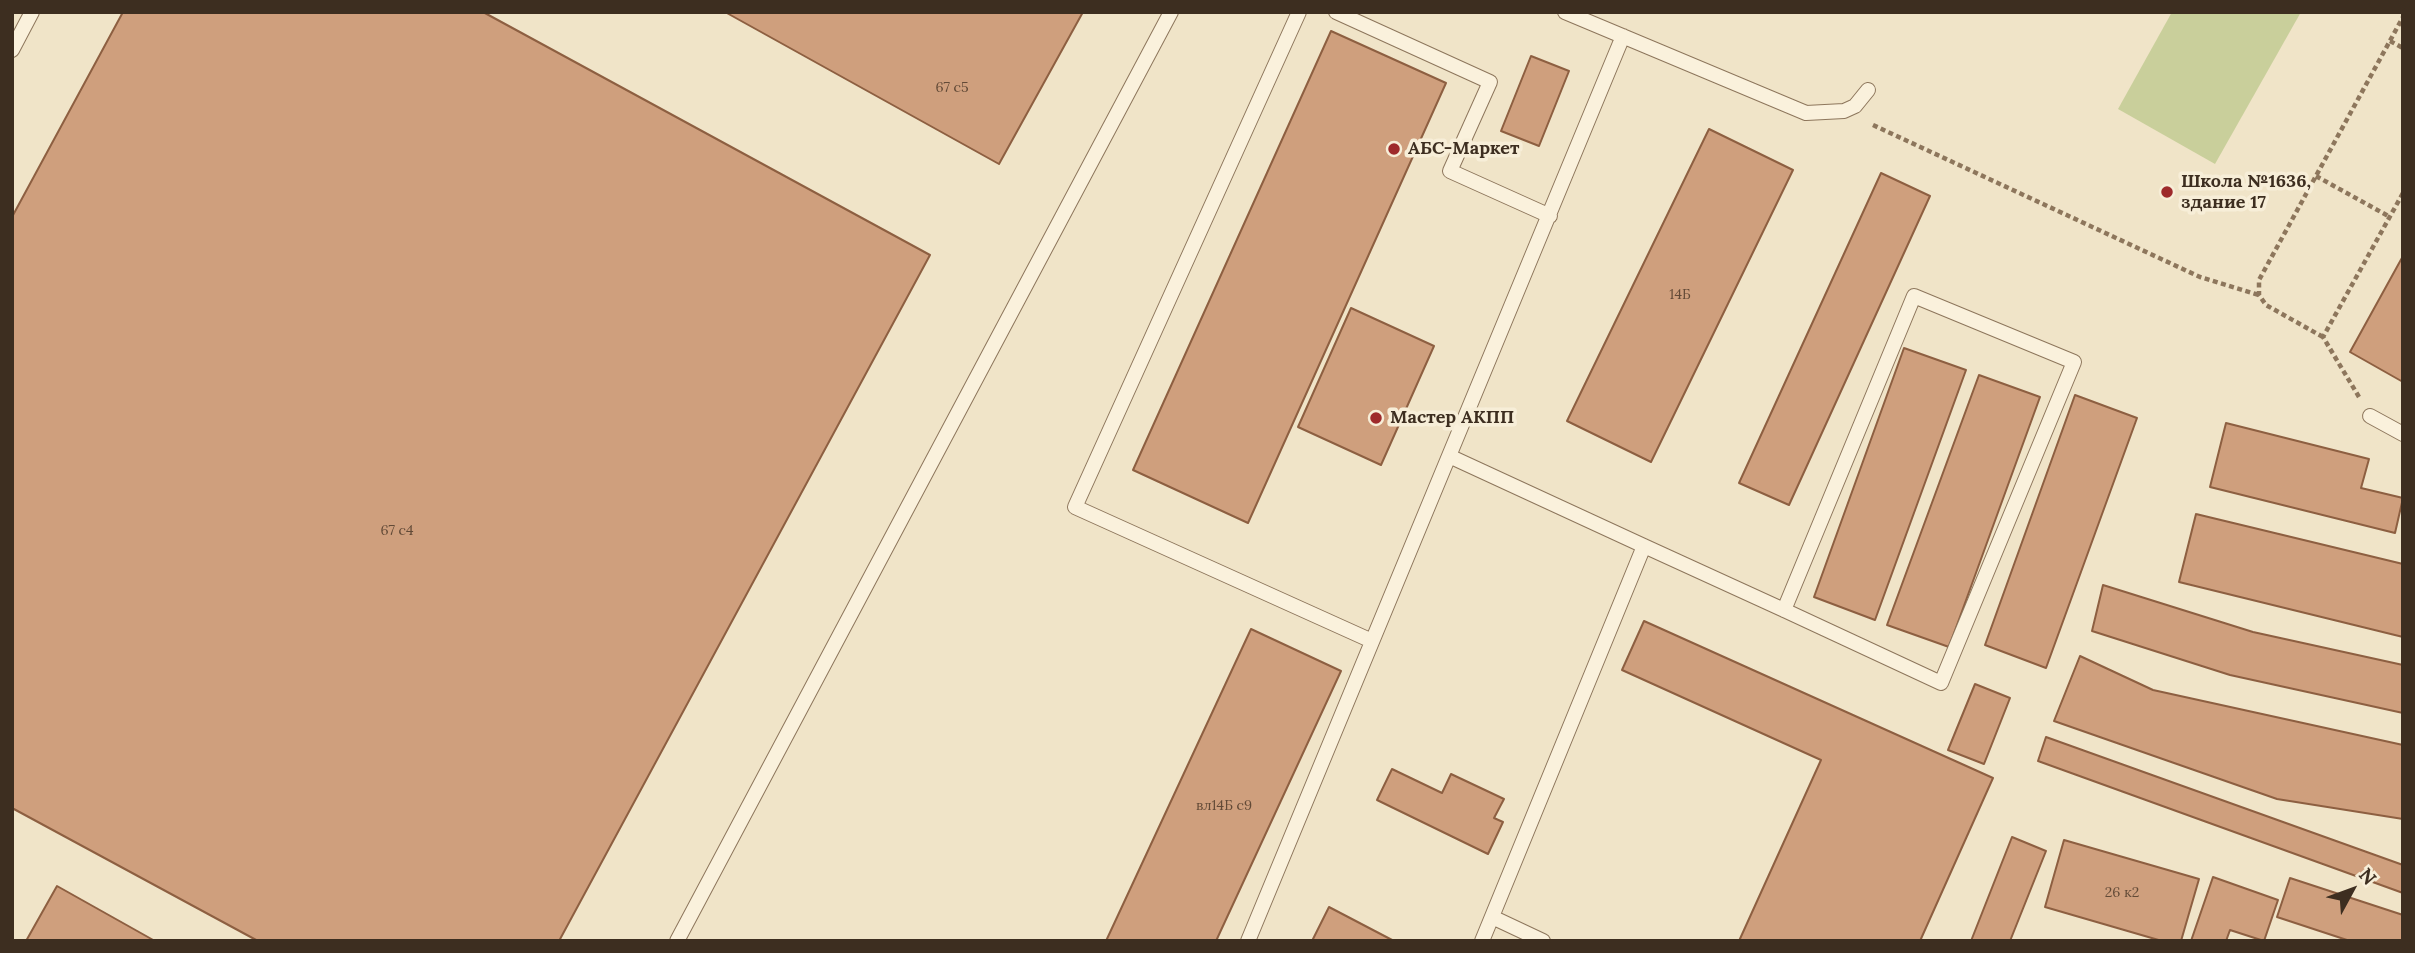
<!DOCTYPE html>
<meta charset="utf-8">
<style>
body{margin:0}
#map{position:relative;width:2415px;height:953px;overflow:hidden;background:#f0e4c8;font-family:Lora,serif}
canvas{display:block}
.frame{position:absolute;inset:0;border:14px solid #3d2e20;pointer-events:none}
.north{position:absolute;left:2317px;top:855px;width:70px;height:70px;-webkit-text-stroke:5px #f7eed8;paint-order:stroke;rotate:49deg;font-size:19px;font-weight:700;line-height:28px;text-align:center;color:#3d2e20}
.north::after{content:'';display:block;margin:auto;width:24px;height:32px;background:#3d2e20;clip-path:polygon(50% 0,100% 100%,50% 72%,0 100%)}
</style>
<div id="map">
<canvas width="2415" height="953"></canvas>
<div class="frame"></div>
<div class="north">N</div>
</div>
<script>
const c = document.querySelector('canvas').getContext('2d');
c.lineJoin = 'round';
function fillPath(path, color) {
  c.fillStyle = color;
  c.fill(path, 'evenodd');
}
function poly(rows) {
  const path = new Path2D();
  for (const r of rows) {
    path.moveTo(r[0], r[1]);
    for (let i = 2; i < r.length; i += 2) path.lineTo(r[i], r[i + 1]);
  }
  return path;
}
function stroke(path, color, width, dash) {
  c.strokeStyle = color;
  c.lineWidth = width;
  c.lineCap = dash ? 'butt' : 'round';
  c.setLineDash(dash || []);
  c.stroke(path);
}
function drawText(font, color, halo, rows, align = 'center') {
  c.font = font + ' Lora,serif';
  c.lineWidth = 7;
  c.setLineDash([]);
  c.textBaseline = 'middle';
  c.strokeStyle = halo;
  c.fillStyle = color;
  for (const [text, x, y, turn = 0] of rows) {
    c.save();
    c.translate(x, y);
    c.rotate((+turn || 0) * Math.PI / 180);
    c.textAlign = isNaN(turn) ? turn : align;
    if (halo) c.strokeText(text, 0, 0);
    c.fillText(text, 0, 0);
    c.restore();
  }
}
const green = poly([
 [2172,12,2301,12,2215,164,2118,109]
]);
const building = poly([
 [123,12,483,12,930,255,559,941,258,941,12,808,12,217,123,12],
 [725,12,1083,12,999,164,725,12],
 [1331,31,1446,83,1248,523,1133,470,1331,31],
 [1531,56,1569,71,1539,146,1501,131,1531,56],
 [1709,129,1793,170,1651,462,1567,421,1709,129],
 [1881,173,1930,196,1789,505,1739,483,1881,173],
 [2403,256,2403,382,2350,352,2403,256],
 [1351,308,1434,346,1381,465,1298,427,1351,308],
 [1904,348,1966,370,1875,620,1814,597,1904,348],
 [1979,375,2040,397,1949,647,1887,625,1979,375],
 [2075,395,2137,418,2046,668,1985,645,2075,395],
 [2226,423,2369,459,2361,488,2403,498,2395,533,2210,487,2226,423],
 [2196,514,2403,564,2403,637,2179,582,2196,514],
 [2103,585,2253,632,2403,665,2403,713,2230,675,2092,631,2103,585],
 [1644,621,1993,778,1920,941,1739,941,1821,760,1622,670,1644,621],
 [1251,629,1341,671,1216,941,1106,941,1251,629],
 [2080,656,2153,690,2403,745,2403,819,2277,799,2054,721,2080,656],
 [1975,684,2010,698,1984,764,1948,750,1975,684],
 [2046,737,2403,865,2403,893,2038,761,2046,737],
 [1392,769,1442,793,1451,774,1504,799,1494,818,1503,822,1488,854,1377,800,1392,769],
 [2012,837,2046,851,2010,941,1971,941,2012,837],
 [2064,840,2199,879,2181,941,2162,941,2045,907,2064,840],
 [2213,877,2278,900,2264,941,2230,930,2226,941,2191,941,2213,877],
 [2290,878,2403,915,2403,941,2350,941,2277,917,2290,878],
 [57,886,155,941,26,941,57,886],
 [1329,907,1394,941,1312,941,1329,907]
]);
const path = poly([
 [2390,41,2403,48],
 [1873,125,2200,277,2259,295],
 [2316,176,2390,217],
 [2323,337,2266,305,2259,295,2259,280,2403,17],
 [2359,397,2323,337,2403,193]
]);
const service = poly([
 [1299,12,1075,507,1372,641],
 [1336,12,1490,82,1450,171,1550,216],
 [1565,12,1806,113,1844,111,1855,106,1868,90],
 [12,50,32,12],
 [2370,416,2403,434],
 [1449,456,1644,546,1784,610,1941,683,2074,362,1914,296,1784,610],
 [1492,917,1543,941],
 [677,941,1171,12],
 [1248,941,1623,36],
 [1482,941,1644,546]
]);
const markers = [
 [1394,149,7,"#9e2a2b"],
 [2167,192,7,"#9e2a2b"],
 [1376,418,7,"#9e2a2b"]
];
const numberNames = [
 ["67 с5",952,88],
 ["14Б",1680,295],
 ["67 с4",397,531],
 ["вл14Б с9",1224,806],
 ["26 к2",2122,893]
];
const poiNames = [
 ["АБС-Маркет",1408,149],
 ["Школа №1636,",2181,182],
 ["здание 17",2181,203],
 ["Мастер АКПП",1390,418]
];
fillPath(green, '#c9cf9b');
fillPath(building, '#cf9f7d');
stroke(building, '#8d5f41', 2);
stroke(service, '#8d765c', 16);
stroke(path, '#8d765c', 4.5, [5, 3.5]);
stroke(service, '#faf1dc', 14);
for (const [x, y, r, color] of markers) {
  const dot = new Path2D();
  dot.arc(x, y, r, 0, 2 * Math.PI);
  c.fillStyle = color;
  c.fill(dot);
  stroke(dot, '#f7eed8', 2.5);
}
drawText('14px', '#624a37', null, numberNames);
drawText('bold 18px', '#3d2e20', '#f7eed8', poiNames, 'left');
</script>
